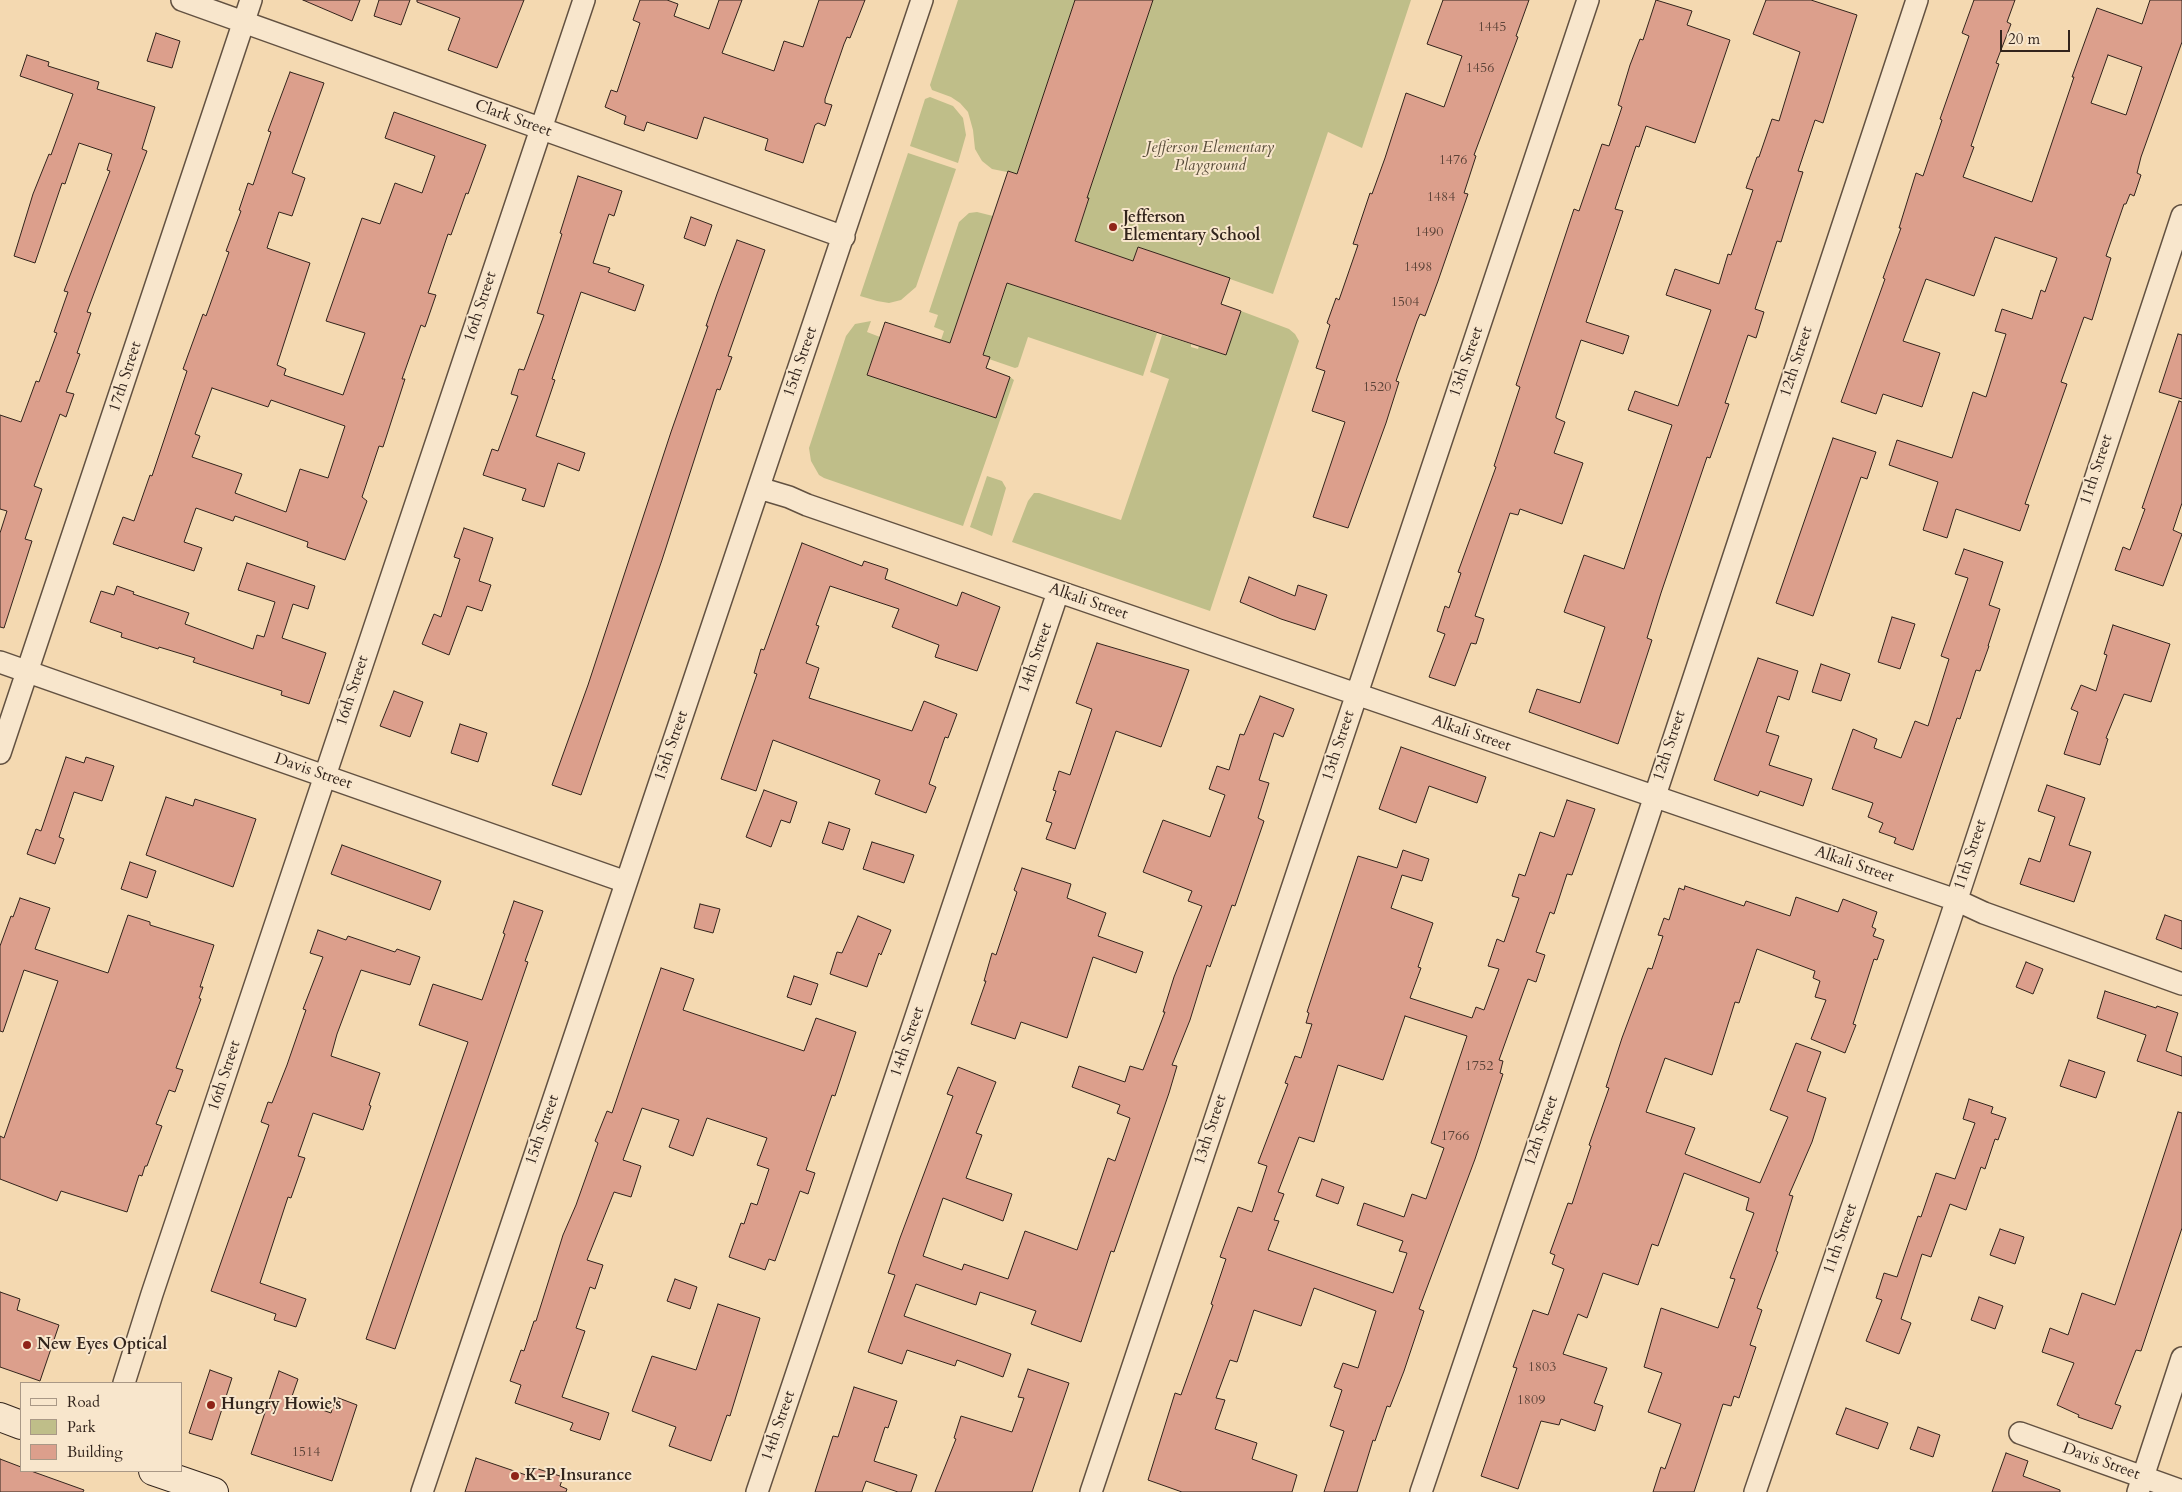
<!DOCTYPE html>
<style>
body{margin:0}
#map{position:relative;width:2182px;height:1492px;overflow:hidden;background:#f4d9b1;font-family:Cardo,serif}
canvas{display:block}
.legend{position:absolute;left:20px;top:1382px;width:162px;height:90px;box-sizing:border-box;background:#f8e6cc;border:1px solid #a99886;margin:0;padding:6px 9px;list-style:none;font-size:15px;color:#32241c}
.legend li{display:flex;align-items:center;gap:10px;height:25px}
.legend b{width:25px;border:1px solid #a99886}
.scale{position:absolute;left:2000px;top:30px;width:70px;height:22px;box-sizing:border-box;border:2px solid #32241c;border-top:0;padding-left:6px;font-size:15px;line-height:18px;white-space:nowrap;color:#32241c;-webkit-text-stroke:4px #f8e6cc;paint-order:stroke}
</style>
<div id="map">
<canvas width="2182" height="1492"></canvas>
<ul class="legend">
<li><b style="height:6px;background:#f8e6cc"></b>Road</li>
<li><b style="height:14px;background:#bfbe89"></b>Park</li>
<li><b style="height:14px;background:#dc9f8c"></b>Building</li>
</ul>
<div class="scale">20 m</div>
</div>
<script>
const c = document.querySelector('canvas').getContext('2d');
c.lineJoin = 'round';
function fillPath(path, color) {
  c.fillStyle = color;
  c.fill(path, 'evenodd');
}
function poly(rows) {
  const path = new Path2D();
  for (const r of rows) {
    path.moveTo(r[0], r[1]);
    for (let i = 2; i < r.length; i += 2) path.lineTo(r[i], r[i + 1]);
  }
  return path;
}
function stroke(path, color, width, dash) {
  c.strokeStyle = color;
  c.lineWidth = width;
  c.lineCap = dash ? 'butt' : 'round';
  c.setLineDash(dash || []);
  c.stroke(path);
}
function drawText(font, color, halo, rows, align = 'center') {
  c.font = font + ' Cardo,serif';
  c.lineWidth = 4;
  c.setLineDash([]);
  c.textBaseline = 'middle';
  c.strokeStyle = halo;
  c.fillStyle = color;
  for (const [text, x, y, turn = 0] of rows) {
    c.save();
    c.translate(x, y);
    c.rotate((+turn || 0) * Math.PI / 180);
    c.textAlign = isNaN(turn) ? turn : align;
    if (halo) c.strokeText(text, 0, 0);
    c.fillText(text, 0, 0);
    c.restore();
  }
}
const green = poly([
 [958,0,1075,0,1017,174,992,169,982,161,975,149,973,130,968,112,960,103,951,97,932,90,930,85],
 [1153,0,1411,0,1362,148,1328,132,1273,294,1138,247,1133,261,1075,241,1089,199,1087,198],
 [930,97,953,106,963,118,966,135,958,163,910,146,925,99],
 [908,153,956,169,916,287,901,300,889,303,877,301,860,296],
 [977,212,993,216,950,343,941,340,944,331,934,327,938,315,929,312,959,222,969,213],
 [1007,283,1157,333,1143,376,1028,337,1018,367,1015,368,989,359,983,355],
 [1241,311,1289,329,1295,334,1299,341,1210,611,1012,542,1028,501,1034,493,1039,493,1121,520,1169,379,1150,372,1162,335,1191,344,1191,347,1198,349,1199,346,1226,355],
 [871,321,867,332,880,337,867,374,996,417,1010,377,1014,380,963,526,824,478,819,475,811,461,809,448,846,336,855,324],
 [987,476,1002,481,1006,488,992,536,970,527]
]);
const building = poly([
 [303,0,360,0,352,21,303,0],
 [379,0,410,0,401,25,374,16,379,0],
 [417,0,524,0,497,68,448,50,460,18,417,2,417,0],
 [640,0,667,0,678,4,674,16,709,29,719,0,742,0,722,53,774,71,784,41,803,47,819,0,865,0,850,38,847,37,844,44,825,99,825,103,832,105,825,126,818,123,815,125,803,163,765,150,768,139,704,117,697,139,647,122,644,131,624,124,626,116,605,107,611,90,617,92,640,23,633,20,640,0],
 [1075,0,1153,0,1087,198,1089,198,1075,241,1133,261,1138,247,1230,278,1221,304,1241,311,1226,355,1007,283,983,355,990,357,986,368,1010,377,996,418,867,375,885,322,950,343,1008,171,1017,174,1075,0],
 [1443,0,1529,0,1516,36,1518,37,1474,155,1476,156,1464,193,1468,194,1438,281,1425,316,1420,314,1417,321,1396,381,1399,382,1386,423,1348,528,1313,517,1345,422,1312,411,1325,371,1316,368,1330,325,1327,323,1336,298,1339,300,1358,245,1353,244,1370,193,1372,194,1385,158,1406,93,1444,107,1462,56,1427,44,1443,0],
 [1656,0,1692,11,1687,25,1730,40,1695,143,1646,126,1639,147,1636,146,1615,209,1623,211,1586,322,1629,336,1623,354,1581,340,1556,416,1556,418,1565,422,1554,453,1583,463,1562,524,1520,509,1518,515,1510,513,1475,616,1484,619,1476,644,1471,643,1455,686,1429,677,1445,634,1437,631,1445,606,1449,608,1461,573,1458,572,1496,467,1494,466,1520,387,1516,385,1574,209,1579,211,1602,144,1609,146,1622,107,1618,105,1630,65,1640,39,1643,40,1656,0],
 [1766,0,1811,0,1857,15,1823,123,1815,120,1798,171,1803,172,1789,216,1781,242,1777,241,1755,309,1764,312,1756,338,1748,335,1725,403,1729,404,1710,458,1707,457,1661,593,1647,638,1652,640,1618,744,1529,712,1537,689,1580,703,1605,627,1564,612,1584,555,1624,569,1672,425,1628,410,1635,391,1678,406,1711,310,1666,295,1675,269,1719,284,1728,254,1731,255,1753,190,1746,188,1757,157,1759,157,1772,119,1779,121,1800,52,1753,34,1766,0],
 [1974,0,2015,0,2007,22,2011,24,1996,63,1999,64,1971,146,1974,147,1963,177,2032,202,2074,77,2072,77,2097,8,2142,24,2150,0,2182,0,2182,42,2141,157,2137,173,2141,175,2134,196,2130,194,2126,204,2124,204,2106,256,2111,258,2092,320,2084,317,2061,382,2067,384,2025,504,2029,505,2020,531,1956,509,1947,538,1923,530,1938,482,1889,465,1897,440,1952,458,1973,392,1986,397,2006,334,1995,331,2002,309,2032,319,2041,290,2045,292,2057,258,1995,237,1974,296,1926,279,1903,341,1940,353,1922,407,1883,394,1876,414,1841,402,1885,279,1883,278,1901,228,1899,228,1916,173,1923,176,1942,120,1940,119,1969,36,1962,33,1974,0],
 [2108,55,2142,67,2126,115,2091,103,2108,55],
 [156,33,180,41,172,68,147,61,156,33],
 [27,55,49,62,48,66,99,82,97,89,155,107,142,149,147,151,87,312,91,313,77,353,80,354,66,392,74,394,66,417,60,414,34,486,42,489,25,539,32,541,4,628,0,627,0,533,7,511,0,509,0,415,21,422,36,381,39,382,57,333,54,332,68,292,64,291,110,171,107,170,112,154,79,143,65,184,62,183,35,263,14,256,33,194,49,154,51,155,73,94,20,76,27,55],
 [290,72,324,83,292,173,305,178,292,216,279,212,267,248,310,263,277,365,286,369,284,375,343,395,365,333,326,321,362,218,380,224,395,183,422,193,435,156,385,138,394,112,486,145,468,194,466,193,451,235,448,234,428,293,436,295,425,327,421,325,402,379,405,379,383,447,379,446,362,497,367,501,345,560,307,547,308,542,235,516,233,521,196,508,184,542,202,548,194,571,113,544,123,517,134,521,150,475,152,476,187,371,183,369,203,314,206,316,229,252,226,251,241,211,239,210,248,183,253,185,271,132,268,131,290,72],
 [212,388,268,407,271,400,345,426,328,478,300,469,286,512,235,493,242,474,192,457,200,436,195,434,212,388],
 [578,176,622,191,614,216,609,214,593,263,610,268,608,272,644,285,635,311,581,292,552,379,555,380,536,436,585,453,579,471,558,463,544,507,522,500,526,489,483,475,492,449,498,451,518,396,511,394,519,369,524,370,544,315,537,313,562,234,560,233,578,176],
 [691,217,712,225,705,246,684,238,691,217],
 [737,240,765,250,728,356,732,357,720,390,717,389,662,560,581,795,552,785,588,685,671,432,708,326,706,326,717,294,737,240],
 [2178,334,2182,335,2182,399,2159,392,2178,334],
 [2179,401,2182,402,2182,503,2173,530,2182,534,2163,586,2115,570,2123,547,2130,550,2145,509,2142,508,2179,401],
 [1833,438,1876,452,1867,479,1861,477,1813,616,1776,603,1833,438],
 [464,528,493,538,479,581,491,585,482,611,467,606,449,655,422,644,434,614,441,617,460,559,454,557,464,528],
 [802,543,862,566,864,561,888,569,885,579,957,606,962,592,1000,607,977,671,935,657,939,645,892,627,899,609,830,586,816,625,819,626,806,663,819,668,809,698,912,731,924,701,957,714,948,738,945,737,929,784,936,787,926,813,875,794,880,780,773,740,756,791,721,779,757,674,754,673,761,649,764,650,802,543],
 [1964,549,2003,562,1989,605,2000,609,1988,646,1989,646,1980,671,1976,670,1960,719,1957,718,1913,850,1894,843,1896,838,1879,832,1883,823,1868,817,1873,803,1832,789,1853,729,1877,739,1874,748,1901,758,1915,721,1928,726,1949,659,1941,656,1968,578,1955,574,1964,549],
 [247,563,315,586,308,609,293,604,282,638,326,653,309,704,281,695,282,691,193,662,195,658,159,647,158,649,121,637,122,633,90,622,101,591,114,595,117,586,134,592,133,594,189,613,185,624,253,649,257,635,264,637,275,602,238,590,247,563],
 [1249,577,1295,596,1298,585,1327,595,1315,630,1281,619,1240,602,1249,577],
 [1892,617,1915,624,1900,669,1878,662,1892,617],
 [2113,625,2170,644,2151,702,2124,694,2106,738,2108,739,2100,765,2064,754,2078,712,2071,709,2081,685,2096,691,2107,655,2104,654,2113,625],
 [1097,643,1189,670,1161,747,1116,731,1075,849,1046,839,1052,823,1046,821,1056,791,1053,790,1059,771,1070,775,1092,709,1076,703,1097,643],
 [1758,658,1798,671,1789,700,1778,696,1766,732,1779,736,1769,765,1812,779,1803,806,1760,791,1758,796,1714,780,1758,658],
 [1821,664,1850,674,1841,701,1812,692,1821,664],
 [394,691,423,702,410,737,380,726,394,691],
 [1260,696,1294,709,1283,737,1274,733,1259,780,1269,783,1258,818,1264,821,1235,906,1232,905,1210,967,1207,965,1190,1020,1172,1065,1177,1066,1169,1093,1114,1252,1111,1251,1081,1342,1031,1324,1036,1311,980,1292,976,1305,916,1284,904,1316,1011,1354,1003,1377,957,1360,955,1366,907,1350,902,1364,868,1352,895,1275,888,1273,900,1238,953,1096,947,1094,958,1067,996,1082,976,1133,982,1135,966,1178,1012,1194,1003,1221,943,1198,923,1256,962,1270,964,1264,1008,1279,1025,1231,1077,1250,1108,1158,1115,1161,1130,1118,1117,1113,1120,1105,1072,1087,1079,1066,1125,1082,1130,1066,1143,1070,1165,1012,1163,1012,1174,977,1202,906,1188,901,1192,891,1143,872,1163,820,1210,837,1225,795,1209,789,1217,766,1229,770,1240,734,1244,735,1260,696],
 [460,724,487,733,478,762,451,753,460,724],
 [1401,747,1486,777,1477,803,1429,786,1416,823,1379,809,1401,747],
 [66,757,84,763,86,757,114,766,102,801,74,792,59,837,64,839,55,864,27,854,36,829,41,831,66,757],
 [2047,785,2085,798,2069,845,2091,852,2074,902,2020,884,2029,858,2040,862,2055,817,2038,811,2047,785],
 [764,790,797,802,790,823,781,820,771,847,746,837,764,790],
 [166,797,193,806,195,799,256,819,233,887,146,855,166,797],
 [1567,800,1595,809,1572,875,1567,874,1554,914,1550,912,1536,952,1545,955,1536,982,1528,979,1499,1060,1503,1061,1500,1073,1503,1074,1475,1159,1419,1309,1424,1311,1404,1371,1390,1407,1387,1406,1375,1441,1373,1440,1357,1492,1324,1492,1344,1431,1330,1426,1342,1390,1334,1387,1343,1363,1358,1368,1376,1311,1314,1288,1301,1326,1254,1310,1237,1362,1230,1360,1216,1398,1225,1400,1215,1429,1257,1443,1252,1459,1297,1475,1292,1492,1182,1492,1148,1480,1175,1393,1181,1395,1213,1305,1211,1304,1226,1259,1220,1257,1238,1207,1252,1212,1267,1166,1258,1163,1288,1084,1285,1083,1295,1056,1301,1058,1312,1024,1306,1023,1309,1013,1307,1012,1358,856,1397,868,1403,850,1429,859,1422,881,1402,875,1391,908,1433,923,1418,967,1421,968,1410,998,1472,1018,1476,1007,1484,1010,1499,969,1488,966,1497,939,1504,942,1519,898,1512,896,1519,874,1525,876,1540,832,1554,837,1567,800],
 [1405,1016,1467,1036,1431,1143,1444,1148,1426,1199,1412,1194,1404,1217,1364,1203,1357,1225,1403,1241,1399,1251,1407,1253,1393,1293,1268,1250,1279,1221,1274,1220,1284,1194,1278,1192,1299,1137,1314,1142,1338,1065,1383,1080,1405,1016],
 [829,822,850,829,843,850,822,843,829,822],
 [872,842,914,855,904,883,863,869,872,842],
 [342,845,441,881,430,910,331,874,342,845],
 [130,862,156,871,147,898,121,889,130,862],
 [1022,868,1071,884,1067,898,1106,913,1098,936,1143,952,1136,973,1093,957,1067,1038,1021,1022,1015,1039,971,1024,986,981,984,981,992,953,996,955,1017,892,1014,890,1022,868],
 [1685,886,1744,906,1746,901,1790,916,1796,897,1838,912,1843,899,1877,912,1872,927,1876,929,1873,936,1884,940,1877,960,1874,959,1853,1024,1856,1025,1845,1053,1811,1039,1826,1000,1815,997,1820,981,1813,978,1815,971,1757,949,1739,1003,1735,1002,1712,1075,1665,1058,1646,1112,1695,1128,1685,1154,1760,1183,1788,1117,1770,1110,1796,1043,1821,1052,1807,1091,1826,1098,1812,1142,1789,1195,1793,1196,1776,1251,1778,1252,1757,1308,1762,1310,1750,1345,1756,1347,1739,1398,1734,1396,1731,1406,1723,1404,1694,1492,1653,1492,1661,1467,1665,1469,1681,1424,1648,1412,1662,1373,1644,1367,1661,1308,1718,1328,1735,1279,1730,1278,1754,1213,1746,1210,1749,1198,1684,1173,1658,1246,1652,1244,1638,1285,1603,1273,1587,1318,1578,1314,1563,1354,1607,1368,1594,1403,1603,1406,1595,1431,1561,1419,1559,1425,1541,1421,1518,1489,1481,1476,1517,1368,1513,1367,1533,1310,1548,1315,1564,1269,1552,1264,1555,1255,1550,1253,1568,1203,1572,1204,1591,1146,1589,1145,1609,1088,1606,1087,1622,1038,1648,968,1652,969,1663,936,1658,935,1664,918,1669,920,1679,888,1684,890,1685,886],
 [20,898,50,908,35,949,108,973,128,915,150,922,150,925,214,945,200,987,203,987,199,998,201,999,176,1068,183,1070,175,1092,169,1090,156,1124,162,1126,147,1166,145,1166,142,1176,139,1175,127,1212,61,1191,57,1201,0,1179,0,1136,4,1138,58,981,24,970,3,1032,0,1031,0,946,11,916,13,917,20,898],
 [514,901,543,911,525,961,528,962,395,1349,366,1339,468,1042,419,1025,433,984,482,1000,505,934,503,933,514,901],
 [700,904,720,909,713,933,694,928,700,904],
 [2165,915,2182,921,2182,949,2156,939,2165,915],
 [858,916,891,930,881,955,879,953,867,987,830,974,837,952,842,953,858,916],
 [318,930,346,940,348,936,395,952,397,949,420,957,410,985,361,970,337,1034,331,1056,380,1073,369,1105,371,1106,363,1130,313,1113,298,1156,305,1158,291,1198,288,1197,260,1283,306,1299,296,1327,274,1320,276,1314,211,1291,269,1125,261,1122,268,1102,272,1103,287,1065,306,1010,303,1009,323,957,310,953,318,930],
 [2026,962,2043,969,2033,994,2016,987,2026,962],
 [661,968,694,979,683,1010,804,1051,816,1018,856,1032,835,1096,832,1095,806,1170,815,1173,808,1194,800,1191,775,1261,769,1259,765,1270,729,1257,741,1223,744,1224,751,1203,757,1205,769,1169,757,1165,767,1138,707,1118,693,1156,669,1147,679,1120,642,1108,623,1160,641,1166,631,1197,614,1192,587,1260,603,1265,595,1289,590,1287,576,1328,585,1331,562,1397,609,1413,600,1440,570,1430,573,1423,515,1403,521,1385,510,1381,521,1350,524,1351,534,1321,536,1321,563,1235,576,1205,598,1143,595,1141,607,1111,612,1113,661,968],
 [794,976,818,984,811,1005,787,997,794,976],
 [2105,991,2156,1008,2157,1006,2178,1013,2166,1051,2182,1057,2182,1076,2137,1061,2146,1035,2097,1018,2105,991],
 [2069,1060,2105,1072,2096,1098,2060,1086,2069,1060],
 [1969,1099,1993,1107,1991,1113,2006,1118,1998,1140,1995,1139,1985,1169,1981,1167,1966,1210,1950,1204,1931,1257,1922,1254,1901,1319,1911,1323,1899,1354,1866,1341,1882,1300,1876,1298,1884,1273,1897,1277,1918,1216,1921,1217,1936,1173,1955,1179,1975,1123,1963,1119,1969,1099],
 [2178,1112,2182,1113,2182,1228,2141,1351,2136,1350,2115,1404,2121,1406,2112,1429,2078,1417,2079,1415,2057,1405,2074,1363,2042,1352,2050,1328,2068,1335,2082,1293,2115,1305,2178,1112],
 [1322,1179,1344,1187,1338,1204,1316,1196,1322,1179],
 [2000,1229,2024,1237,2015,1264,1990,1255,2000,1229],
 [675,1279,697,1287,690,1309,667,1301,675,1279],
 [0,1292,20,1299,17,1310,59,1325,40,1381,0,1367,0,1292],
 [1979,1297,2003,1306,1995,1329,1971,1320,1979,1297],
 [718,1304,760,1318,730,1416,727,1415,711,1461,669,1446,676,1427,632,1411,652,1356,696,1370,718,1304],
 [1028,1369,1069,1383,1032,1492,935,1492,956,1439,954,1438,961,1416,1012,1432,1024,1398,1018,1397,1028,1369],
 [210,1370,232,1378,212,1440,189,1433,210,1370],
 [279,1371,298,1379,291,1399,331,1413,336,1397,357,1405,332,1481,251,1454,279,1371],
 [854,1387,897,1401,888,1428,885,1427,874,1461,917,1475,911,1492,898,1492,866,1481,862,1492,815,1492,833,1436,838,1437,854,1387],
 [1846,1408,1888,1423,1878,1449,1836,1434,1846,1408],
 [1918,1427,1940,1435,1933,1457,1910,1449,1918,1427],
 [2006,1453,2028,1461,2023,1476,2060,1490,2060,1492,1992,1492,2006,1453],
 [476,1458,526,1475,529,1466,563,1477,560,1486,567,1489,566,1492,465,1492,476,1458],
 [0,1459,21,1467,21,1471,31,1471,84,1490,83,1492,0,1492,0,1459]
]);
const minor = poly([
 [182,0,844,237],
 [759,488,789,497,807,505,1330,685,1956,900,1984,913,2182,984],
 [0,662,626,882],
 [0,753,251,0],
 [124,1383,152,1294,584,0],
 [2020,1433,2182,1491],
 [422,1492,922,0],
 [757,1492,1058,592],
 [1091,1492,1588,0],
 [1421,1492,1645,826,1917,0],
 [1755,1492,1948,926,2182,216],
 [2138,1492,2182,1358]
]);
const secondary = poly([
 [0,1417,21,1425],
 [153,1471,214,1492]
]);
const markers = [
 [1113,227,5,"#8f2418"],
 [27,1345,5,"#8f2418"],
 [211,1405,5,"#8f2418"],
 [515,1476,5,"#8f2418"]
];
const numberNames = [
 ["1445",1492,28],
 ["1456",1480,69],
 ["1476",1453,161],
 ["1484",1441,198],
 ["1490",1429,233],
 ["1498",1418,268],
 ["1504",1405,303],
 ["1520",1377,388],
 ["1752",1479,1067],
 ["1766",1455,1137],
 ["1803",1542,1368],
 ["1809",1531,1401],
 ["1514",306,1453]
];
const streetNames = [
 ["Clark Street",513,119,20],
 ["16th Street",481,307,-72],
 ["15th Street",801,362,-71],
 ["13th Street",1467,362,-71],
 ["12th Street",1797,362,-72],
 ["17th Street",126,377,-72],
 ["11th Street",2097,470,-72],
 ["Alkali Street",1088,602,19],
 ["14th Street",1036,658,-71],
 ["16th Street",353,691,-72],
 ["Alkali Street",1471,734,19],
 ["15th Street",672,746,-71],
 ["13th Street",1339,746,-72],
 ["12th Street",1670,746,-72],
 ["Davis Street",313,772,19],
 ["11th Street",1971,855,-72],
 ["Alkali Street",1854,865,19],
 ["14th Street",908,1042,-71],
 ["16th Street",225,1076,-72],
 ["15th Street",543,1130,-71],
 ["13th Street",1211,1130,-72],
 ["12th Street",1542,1131,-71],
 ["11th Street",1841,1239,-71],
 ["14th Street",779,1426,-71],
 ["Davis Street",2101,1462,20]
];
const parkNames = [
 ["Jefferson Elementary",1210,148],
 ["Playground",1210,166]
];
const poiNames = [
 ["Jefferson",1123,218],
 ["Elementary School",1123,236],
 ["New Eyes Optical",37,1345],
 ["Hungry Howie's",221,1405],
 ["K-P Insurance",525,1476]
];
fillPath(green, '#bfbe89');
fillPath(building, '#dc9f8c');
stroke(building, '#32241c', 1);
stroke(minor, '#625141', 24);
stroke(secondary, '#32241c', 30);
stroke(minor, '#f8e6cc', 21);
stroke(secondary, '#f8e6cc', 28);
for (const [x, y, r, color] of markers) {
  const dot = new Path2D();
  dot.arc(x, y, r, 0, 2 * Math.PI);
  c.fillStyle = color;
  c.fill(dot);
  stroke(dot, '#f8e6cc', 2);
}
drawText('14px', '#5c4338', null, numberNames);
drawText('16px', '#32241c', '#f8e6cc', streetNames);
drawText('italic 16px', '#554a37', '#f8e6cc', parkNames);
drawText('bold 16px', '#32241c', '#f8e6cc', poiNames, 'left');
</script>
